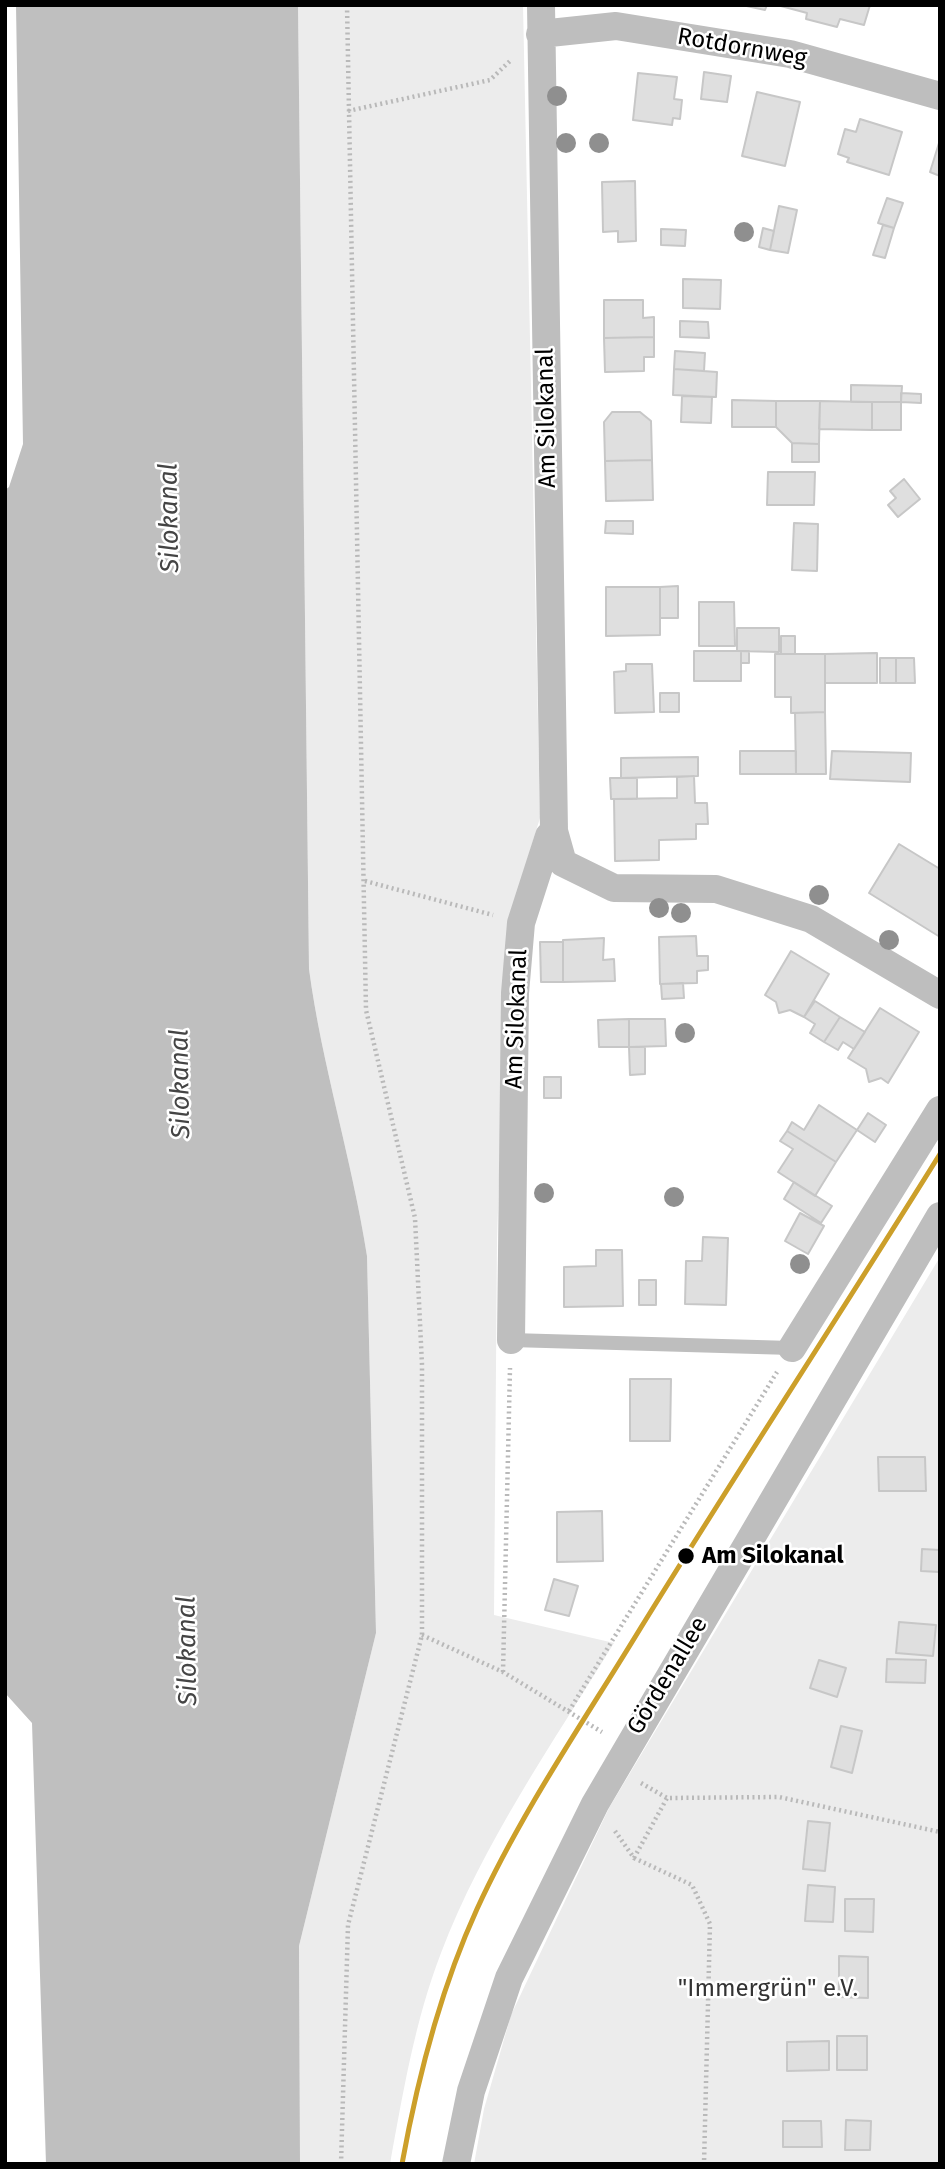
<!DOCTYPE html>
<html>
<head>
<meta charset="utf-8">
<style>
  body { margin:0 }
  #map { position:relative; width:945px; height:2169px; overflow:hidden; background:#fff; font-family:"Fira Sans",sans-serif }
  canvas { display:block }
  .frame { position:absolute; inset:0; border:7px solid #000; pointer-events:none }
</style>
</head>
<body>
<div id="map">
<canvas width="945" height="2169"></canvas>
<div class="frame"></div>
</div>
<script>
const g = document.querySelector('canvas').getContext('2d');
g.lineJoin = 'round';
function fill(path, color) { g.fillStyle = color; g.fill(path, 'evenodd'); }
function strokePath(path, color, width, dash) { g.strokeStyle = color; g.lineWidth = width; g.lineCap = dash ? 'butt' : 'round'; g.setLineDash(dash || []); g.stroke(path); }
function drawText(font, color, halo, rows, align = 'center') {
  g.font = font + ' "Fira Sans",sans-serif'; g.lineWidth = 5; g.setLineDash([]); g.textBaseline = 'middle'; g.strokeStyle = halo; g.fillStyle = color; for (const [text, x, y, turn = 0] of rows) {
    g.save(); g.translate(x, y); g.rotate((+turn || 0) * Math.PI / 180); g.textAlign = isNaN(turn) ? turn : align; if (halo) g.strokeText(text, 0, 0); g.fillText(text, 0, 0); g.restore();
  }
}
fill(new Path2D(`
  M298 5H523L540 818 507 925 497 1241 494 1615 614 1643C553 1743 483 1843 441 1953 415 2020 403 2093 390 2164H300L299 1946 376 1633 367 1256C352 1159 322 1066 309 969Z
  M940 1257V2164H474L484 2109 511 2015 609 1808Z`), '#ececec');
fill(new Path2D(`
  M16 5H298L309 969C322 1066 352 1159 367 1256L376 1633 299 1946 300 2164H46L32 1723 5 1693V490L9 487 23 444Z`), '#bfbfbf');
const building = new Path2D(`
  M742 5H767L765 10Z
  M777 5H870L864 25 840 19 837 27 806 19 807 13Z
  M704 72 731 76 727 102 701 99Z
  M638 73 677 77 674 99 682 100 680 119 673 118 672 125 633 120Z
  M757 92 800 102 785 166 742 156Z
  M860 119 902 132 889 175 847 162 849 158 838 154 845 129 856 132Z
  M939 143H940V176L930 172Z
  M635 181 636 241 618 242V231L603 232 602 182Z
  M887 198 903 203 894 228 878 223Z
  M779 206 797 210 788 253 770 250Z
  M883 225 894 228 885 258 873 255Z
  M763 228 774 231 770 250 759 247Z
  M661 229 686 230 685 246 661 245Z
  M683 279 721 280 720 309 683 308Z
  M604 300H643V318L654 317V337L604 338Z
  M680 321 708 322 709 338 680 337Z
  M654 337V357H644V371L605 372 604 338Z
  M675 351 705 353 704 371 674 369Z
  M674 369 717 372 716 397 673 395Z
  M851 385 902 386 901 402H851Z
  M901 393 921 394V403L901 402Z
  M682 396 712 397 711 423 681 422Z
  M732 400 776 401V427H732Z
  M776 401H820L819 444 792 443 776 427Z
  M820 401 872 402V430L819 429Z
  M872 402H901V430H872Z
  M612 412H640L651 421 652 460 605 461 604 422Z
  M792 443 819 444V462H792Z
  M652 460 653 500 606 501 605 461Z
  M768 472H815L814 505H767Z
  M904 479 920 499 898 517 888 505 896 498 890 491Z
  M606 521H633V534L605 533Z
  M794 523 818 524 817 571 792 570Z
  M678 586V618H660V587Z
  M606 587H660V635L606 636Z
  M699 602H734L735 646H699Z
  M737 628H779V652L737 651Z
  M781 636H795V654H781Z
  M694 651H741V681H694Z
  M741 651H749V663H741Z
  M877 653V683H825V654Z
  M775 654H825V712L791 713V697H775Z
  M880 658H896V683H880Z
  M896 658H914L915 683H896Z
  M626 664H652L654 712 615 713 614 672 626 671Z
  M660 693H679V712H660Z
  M825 712 826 774H796L795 713Z
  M740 751H796V774H740Z
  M832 751 911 753 910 782 830 779Z
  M698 757V776L621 778V758Z
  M694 776 695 803H707L708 824H696V839L659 840V860L615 861 614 799 677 798V777Z
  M610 778H637V799H611Z
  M899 844 940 869V937L869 893Z
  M696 936 697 956H708V970L697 971V983L660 984 659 937Z
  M604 938 603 960 614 959 615 981 563 982V940Z
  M540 942H563V982H541Z
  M791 951 829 974 804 1017 790 1010 779 1013 776 1002 765 995Z
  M683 983 684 998 662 999 661 984Z
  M815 1001 840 1017 824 1042 810 1033 815 1024 804 1017Z
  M880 1008 919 1032 888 1083 881 1078 869 1082 866 1069 848 1058Z
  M840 1017 865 1032 854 1049 843 1042 838 1050 824 1042Z
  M629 1019V1047H599L598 1020Z
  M629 1019H665L666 1046 629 1047Z
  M629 1047H645V1074L630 1075Z
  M544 1077H561V1098H544Z
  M819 1105 857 1130 836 1162 787 1131 792 1122 804 1130Z
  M868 1113 886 1125 875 1142 857 1130Z
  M787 1131 836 1162 815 1196 778 1172 793 1149 780 1141Z
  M794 1182 832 1206 821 1223 784 1199Z
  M800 1213 824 1226 808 1254 785 1241Z
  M703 1237 728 1238 726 1305 685 1304 686 1261H702Z
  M596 1250H622L623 1306 564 1307V1267L596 1266Z
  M639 1280H656V1305H639Z
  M630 1379H671L670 1441H630Z
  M878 1457H925L926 1491H879Z
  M602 1511 603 1561 557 1562V1512Z
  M922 1549 940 1550 939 1572 921 1571Z
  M554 1579 578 1586 569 1616 545 1610Z
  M899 1622 936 1625 933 1656 896 1653Z
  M887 1659 926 1660 925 1683 886 1682Z
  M819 1660 846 1668 837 1697 810 1688Z
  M841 1726 862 1731 852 1773 831 1767Z
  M808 1821 830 1823 825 1871 803 1869Z
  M808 1885 835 1887 833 1922 805 1921Z
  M845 1899H874L873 1932 845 1931Z
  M839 1956 868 1957V1998L839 1997Z
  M837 2036H867V2070H837Z
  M829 2041V2070L787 2071V2042Z
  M846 2120 871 2121 870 2150H845Z
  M783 2121H821L822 2147H783Z`);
fill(building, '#dfdfdf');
strokePath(building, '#c7c7c7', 2);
strokePath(new Path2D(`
  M348 111 490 80 511 60
  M365 881 493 915
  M422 1635 503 1672 602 1732
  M503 1672 510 1368
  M569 1711 777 1372
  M641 1783 667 1798 779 1797 940 1832
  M615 1831 634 1858 692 1885 710 1924 704 2164
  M634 1858 667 1798
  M341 2164 348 1925 422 1635V1365L415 1218 366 1010 347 5`), '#b9b9b9', 4.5, [2, 3.5]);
strokePath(new Path2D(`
  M511 1340 792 1348`), '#bebebe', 14);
strokePath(new Path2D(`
  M541 5 554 831 563 863 614 888 716 889 811 919 940 995
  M540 34 616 26 790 54 940 96
  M511 1340 515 993 521 923 549 836 554 831
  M792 1348 940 1110
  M456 2164 471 2091 509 1978 595 1804 940 1216`), '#bebebe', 28);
strokePath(new Path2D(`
  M402 2164C418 2076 440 1990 477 1909 522 1811 584 1721 640 1629 738 1470 841 1313 940 1154`), '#cc9f2a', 5);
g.fillStyle = '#8f8f8f';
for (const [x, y] of [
  [557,96],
  [566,143],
  [599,143],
  [744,232],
  [819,895],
  [659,908],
  [681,913],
  [889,940],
  [685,1033],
  [544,1193],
  [674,1197],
  [800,1264]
]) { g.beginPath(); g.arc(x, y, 10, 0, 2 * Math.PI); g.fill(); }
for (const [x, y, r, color] of [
  [686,1556,9,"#000"]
]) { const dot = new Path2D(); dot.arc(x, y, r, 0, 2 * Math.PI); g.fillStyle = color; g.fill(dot); strokePath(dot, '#fff', 2.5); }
drawText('24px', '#000', '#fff', [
  ["Rotdornweg",742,48,10],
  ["Am Silokanal",547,418,-91],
  ["Am Silokanal",517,1019,-88],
  ["Gördenallee",668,1676,-59]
]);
drawText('bold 24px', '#000', '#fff', [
  ["Am Silokanal",702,1556]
], 'left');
drawText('24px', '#333', '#fff', [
  ["\"Immergrün\" e.V.",768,1989]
]);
drawText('italic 26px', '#444', '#fff', [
  ["Silokanal",170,518,-91],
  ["Silokanal",181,1084,-91],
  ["Silokanal",188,1651,-91]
]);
</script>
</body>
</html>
